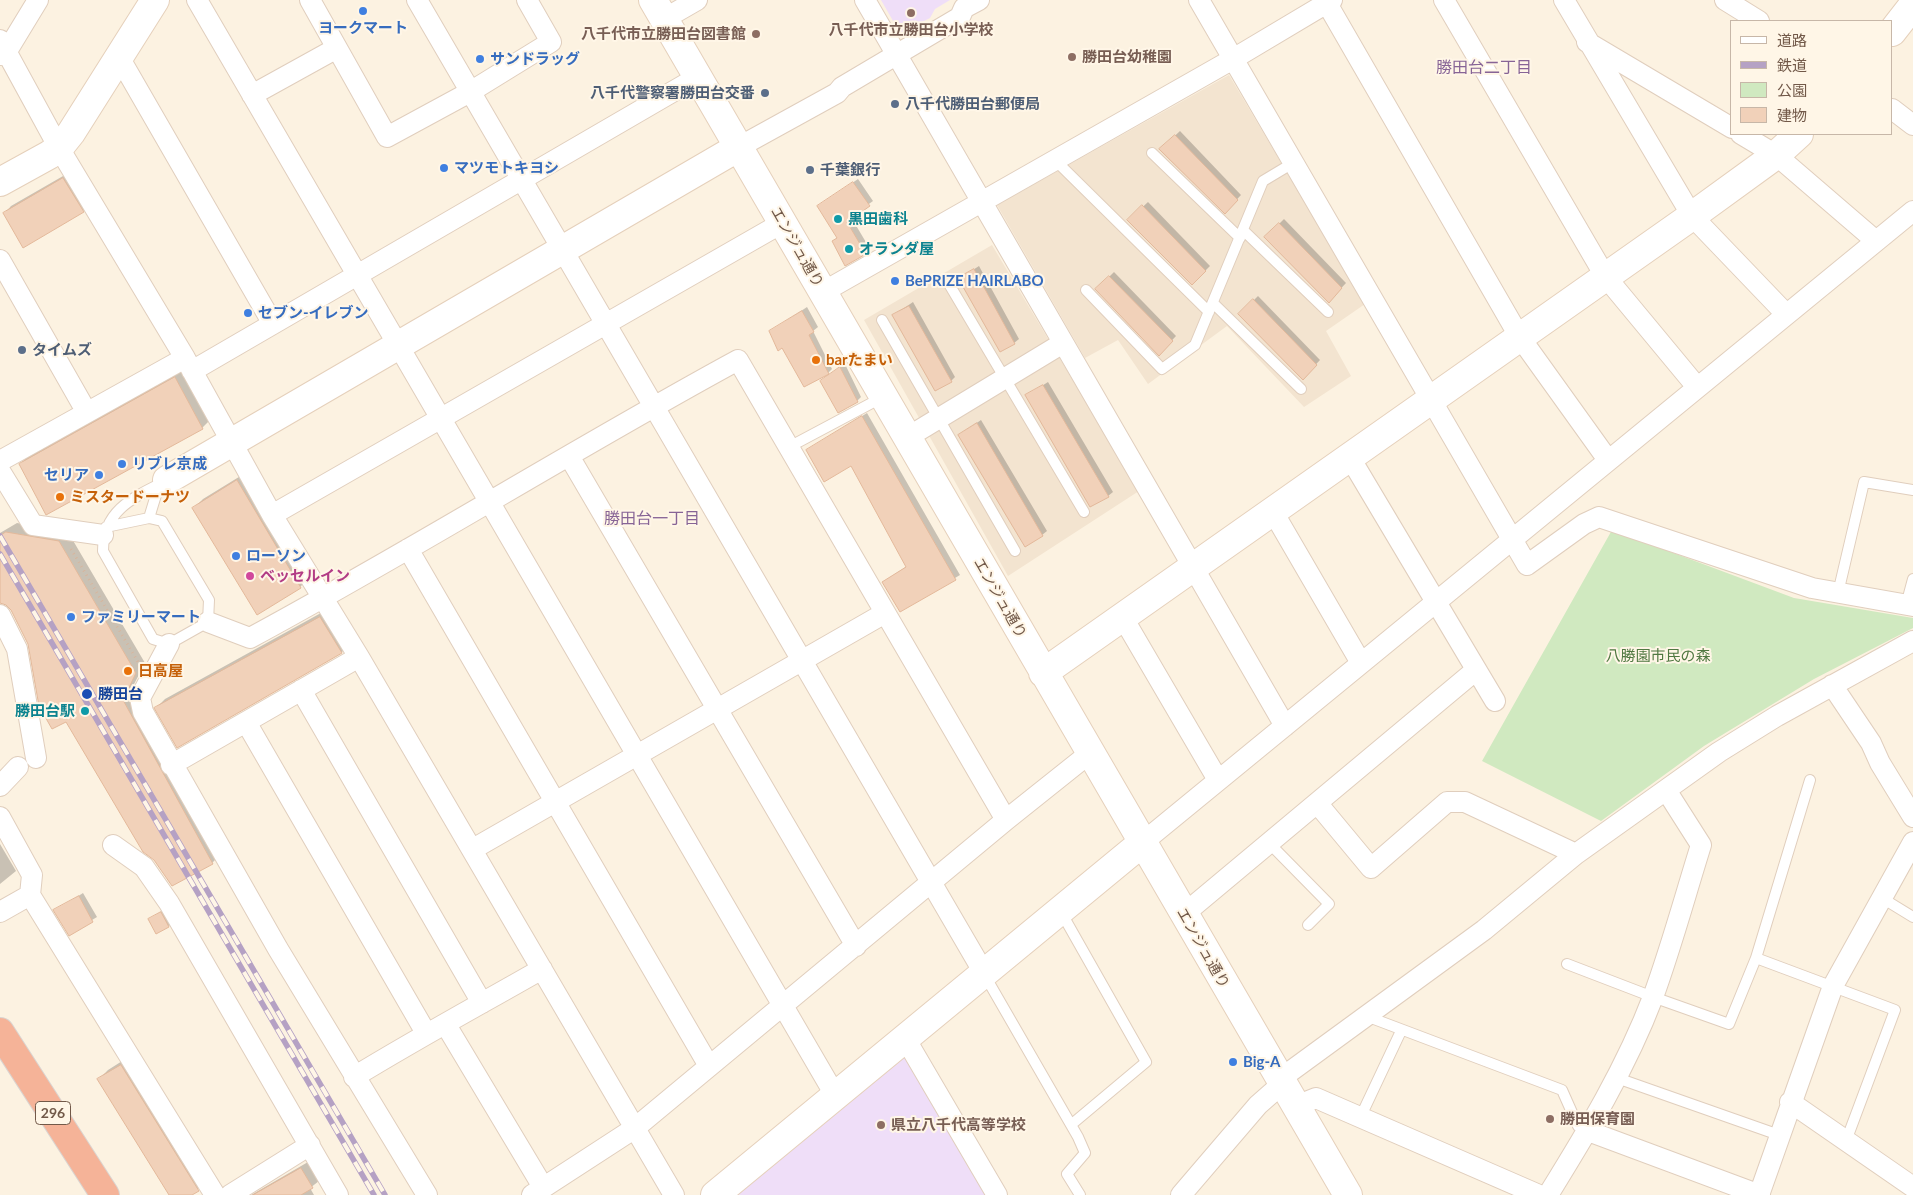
<!DOCTYPE html>
<html>
<head>
<meta charset="utf-8">
<style>
  body { margin:0 }
  #map { position:relative; width:1913px; height:1195px; overflow:hidden; background:#fcf2e1; font-family:Lato,"Noto Sans JP",sans-serif }
  canvas { display:block }
  .legend { position:absolute; left:1730px; top:20px; width:162px; height:115px; box-sizing:border-box; background:#fff6e7; border:1px solid #c7b7a8; margin:0; padding:6px 9px; list-style:none; font-size:15px; color:#725949 }
  .legend li { display:flex; align-items:center; gap:10px; height:25px }
  .legend b { width:25px; border:1px solid #c7b7a8 }
</style>
</head>
<body>
<div id="map">
<canvas width="1913" height="1195"></canvas>
<ul class="legend">
<li><b style="height:6px;background:#fff"></b>道路</li>
<li><b style="height:6px;background:#b5a1c4"></b>鉄道</li>
<li><b style="height:14px;background:#d0e9c0"></b>公園</li>
<li><b style="height:14px;background:#f1d1b9"></b>建物</li>
</ul>
</div>
<script>
const g = document.querySelector('canvas').getContext('2d');
g.lineJoin = 'round';
function fill(path, color) { g.fillStyle = color; g.fill(path, 'evenodd'); }
function strokePath(path, color, width, dash) { g.strokeStyle = color; g.lineWidth = width; g.lineCap = dash ? 'butt' : 'round'; g.setLineDash(dash || []); g.stroke(path); }
function drawText(font, color, halo, rows, align = 'center') {
  g.font = font + ' Lato,"Noto Sans JP",sans-serif'; g.lineWidth = 4; g.setLineDash([]); g.textBaseline = 'middle'; g.strokeStyle = halo; g.fillStyle = color; for (const [text, x, y, turn = 0] of rows) {
    g.save(); g.translate(x, y); g.rotate((+turn || 0) * Math.PI / 180); g.textAlign = isNaN(turn) ? turn : align; if (halo) g.strokeText(text, 0, 0); g.fillText(text, 0, 0); g.restore();
  }
}
fill(new Path2D(`
  M1229 75 1365 304 1326 331 1351 376 1304 407 1227 326 1148 384 1118 340 1085 358 997 205Z
  M992 245 1139 491 1008 576 864 320Z`), '#f3e4d0');
fill(new Path2D(`
  M881 0H950L935 9 930 18 900 33Z
  M902 1052 990 1195H728Z`), '#efdef8');
fill(new Path2D(`
  M1612 530 1794 598 1913 618V628L1814 679 1704 746 1601 821 1482 761Z`), '#d0e9c0');
fill(new Path2D(`
  M1180 131 1241 195 1225 212 1161 149Z
  M70 172 90 205 83 211 5 213 11 206Z
  M858 179 873 201 851 217 870 249 865 253 833 241 838 237 819 206Z
  M1148 202 1210 266 1192 284 1129 220Z
  M1284 219 1346 283 1329 301 1266 237Z
  M979 266 1019 339 1014 343 959 279Z
  M1114 272 1176 336 1159 354 1097 289Z
  M1258 296 1320 360 1303 378 1240 314Z
  M913 302 955 377 951 381 894 315Z
  M807 307 818 327 813 331 832 369 828 373 783 347 771 331Z
  M845 364 861 397 857 401 826 377Z
  M184 369 211 419 202 428 20 464 29 455Z
  M1048 382 1113 492 1108 496 1026 396Z
  M867 413 960 575 900 611 883 582 907 566 852 464 807 450Z
  M981 420 1047 531 1042 535 959 435Z
  M247 472 309 578 300 587 194 508 203 499Z
  M17 523 68 532 145 663 131 690 221 854 212 863 29 643 12 609 7 604 0 603V533Z
  M330 608 351 643 342 652 178 746 156 708 165 699Z
  M0 844 16 871 0 884Z
  M83 893 97 917 69 934 55 911Z
  M165 909 173 922 169 926 150 919Z
  M130 1056 207 1181 190 1195H170L98 1080 108 1070Z
  M308 1162 319 1181 310 1188 314 1195H251Z`), '#0003');
const building = new Path2D(`
  M1175 135 1238 200 1225 214 1159 149Z
  M63 178 84 212 23 248 3 213Z
  M853 182 870 206 847 222 866 254 845 266 832 241 837 238 817 206Z
  M1142 205 1206 271 1192 285 1127 220Z
  M1279 223 1342 288 1329 303 1264 237Z
  M974 269 1015 344 1000 352 958 278Z
  M1109 276 1173 341 1159 356 1095 289Z
  M1253 299 1317 365 1303 380 1238 314Z
  M909 306 952 382 935 391 892 315Z
  M802 311 814 332 809 335 829 374 804 387 782 348 778 351 769 331Z
  M840 367 858 402 838 413 820 381Z
  M175 377 203 429 46 515 19 464Z
  M1043 385 1109 497 1090 507 1025 395Z
  M862 416 956 580 900 612 882 582 906 567 851 466 824 482 806 450Z
  M977 423 1043 536 1025 547 958 435Z
  M237 480 301 588 257 615 192 508Z
  M6 532 59 541 136 673 123 700 213 864 172 886 154 860 143 852 66 722 52 729 39 706 28 644 11 610 6 605 0 603V536Z
  M320 617 342 653 177 748 154 708Z
  M79 896 93 922 69 936 53 910Z
  M161 912 169 927 156 934 148 919Z
  M121 1065 199 1191 192 1195H169L97 1079Z
  M301 1168 313 1188 301 1195H253Z`);
fill(building, '#f1d1b9');
strokePath(building, '#e3b89a', 1);
const lane = new Path2D(`
  M1152 153 1240 238
  M1056 161 1209 312
  M1243 230 1328 312
  M949 284 1084 512
  M1086 290 1162 369 1195 345 1263 181 1293 163
  M1213 303 1301 389
  M882 320 1015 551
  M789 447 883 397
  M149 518 156 495 165 483
  M106 527 149 518 162 521 209 600 208 622 169 644 153 639 103 551C103 510 134 497 166 481
  M1838 593 1864 482 1913 490
  M1906 605 1913 579
  M1269 843 1329 904 1308 925
  M1882 898 1913 917
  M1061 912 1146 1062 1072 1124
  M1756 958 1895 1010 1846 1141
  M1567 964 1653 997 1729 1024 1756 958 1810 780
  M984 974 1078 1137 1085 1153 1067 1174 1080 1195
  M1366 1016 1562 1090 1578 1126 1588 1131
  M1617 1078 1779 1135
  M1360 1118 1401 1031`);
const street = new Path2D(`
  M197 0 835 1095
  M310 0 387 137 470 92 551 42 527 0
  M417 0 984 973
  M865 0 1285 726
  M1199 0 1527 565 1584 524 1599 517 1812 588 1913 606
  M1325 0 1519 336 1608 460
  M1444 0 1605 276 1697 387
  M1564 0 1692 216 1786 314
  M1725 0 1759 21
  M664 19 697 0
  M0 40 59 148 185 358 272 515 359 657 674 1195
  M1587 42 1732 128
  M0 55 7 51 38 0
  M119 57 273 324
  M252 95 337 48
  M1892 109 1913 125
  M1741 134 1776 155 1876 241
  M739 147 837 93 842 87 960 17 964 8 979 0
  M0 260 86 411
  M823 292 1233 59 1332 0
  M192 371 698 77
  M908 437 1063 343
  M569 456 856 946
  M1349 456 1495 701
  M0 461 185 358
  M0 471 33 525 103 535
  M1272 510 1361 663
  M272 515 782 223
  M408 549 709 1066
  M0 615 17 649 36 758
  M1122 616 1218 780
  M208 622 250 638C415 549 574 449 738 360L1006 820
  M169 644 140 698 143 712 278 949 427 1195
  M1832 685 1871 743 1880 763 1913 817
  M301 690 482 1003
  M246 722 426 1033
  M171 765 359 657
  M0 786 18 767
  M1317 803 1371 868 1447 802H1465L1576 854
  M0 817 32 875 30 895 215 1195
  M1142 843 1913 211
  M113 845 144 867 169 903 338 1195
  M473 849 885 613
  M0 912 30 895
  M1184 914 1476 670
  M446 1025 543 1187
  M905 1038 997 1195
  M354 1077C416 1039 479 1005 542 969
  M1280 1079 1484 930 1576 854 1719 752 1777 716 1913 641
  M1790 1102 1913 1187
  M1296 1106 1316 1098 1539 1195
  M1588 1131 1760 1195
  M230 1195 310 1145
  M532 1195 635 1128 1006 820 1090 753
  M1181 1195 1258 1105 1283 1083
  M1548 1195C1587 1132 1626 1068 1653 997 1671 948 1685 896 1701 845L1666 790
  M1759 1195 1833 986 1913 842`);
const secondary = new Path2D(`
  M653 0 1348 1195
  M1892 32 1913 5
  M0 182 49 155 59 148 71 133 155 0
  M167 480 739 147
  M1043 673 1692 216 1776 155 1799 134
  M715 1195 1142 843`);
const highway = new Path2D(`
  M0 1032 105 1195`);
strokePath(lane, '#e0cebd', 12);
strokePath(street, '#e0cebd', 22);
strokePath(secondary, '#e5d0bb', 30);
strokePath(highway, '#dad4d0', 30);
strokePath(new Path2D(`
  M71 549 138 662
  M102 615 109 612`), '#d5b49d', 3, [1, 4]);
strokePath(lane, '#fff', 10);
strokePath(street, '#fff', 20);
strokePath(secondary, '#fff', 28);
strokePath(highway, '#f5b398', 28);
const rail = new Path2D(`
  M0 536 385 1195
  M0 554 374 1195`);
strokePath(rail, '#b5a1c4', 5.5);
strokePath(rail, '#fff6e7', 4, [11]);
for (const [x, y, r, color] of [
  [363,11,5,"#3f7fe0"],
  [911,13,5,"#8d6e63"],
  [756,34,5,"#8d6e63"],
  [1072,57,5,"#8d6e63"],
  [480,59,5,"#3f7fe0"],
  [765,93,5,"#5c6f8a"],
  [895,104,5,"#5c6f8a"],
  [444,168,5,"#3f7fe0"],
  [810,170,5,"#5c6f8a"],
  [838,219,5,"#0f9aa8"],
  [849,249,5,"#0f9aa8"],
  [895,281,5,"#3f7fe0"],
  [248,313,5,"#3f7fe0"],
  [22,350,5,"#5c6f8a"],
  [816,360,5,"#e8710a"],
  [122,464,5,"#3f7fe0"],
  [99,475,5,"#3f7fe0"],
  [60,497,5,"#e8710a"],
  [236,556,5,"#3f7fe0"],
  [250,576,5,"#d1479c"],
  [71,617,5,"#3f7fe0"],
  [128,671,5,"#e8710a"],
  [87,694,6,"#1a4fb4"],
  [85,711,5,"#0f9aa8"],
  [1233,1062,5,"#3f7fe0"],
  [1550,1119,5,"#8d6e63"],
  [881,1125,5,"#8d6e63"]
]) { const dot = new Path2D(); dot.arc(x, y, r, 0, 2 * Math.PI); g.fillStyle = color; g.fill(dot); strokePath(dot, '#fff6e7', 2); }
for (const [x, y, w] of [
  [53,1113,35]
]) { const box = new Path2D(); box.roundRect(x - w / 2, y - 11.5, w, 23, 4); g.fillStyle = '#fff6e7'; g.fill(box); strokePath(box, '#725949', 1); }
drawText('bold 14px', '#725949', null, [
  ["296",53,1113]
]);
drawText('bold 15px', '#366cbe', '#fff6e7', [
  ["ヨークマート",363,28,"center"],
  ["サンドラッグ",490,59],
  ["マツモトキヨシ",454,168],
  ["BePRIZE HAIRLABO",905,281],
  ["セブン-イレブン",258,313],
  ["リブレ京成",132,464],
  ["セリア",89,475,"right"],
  ["ローソン",246,556],
  ["ファミリーマート",81,617],
  ["Big-A",1243,1062]
], 'left');
drawText('bold 15px', '#785e54', '#fff6e7', [
  ["八千代市立勝田台小学校",911,30,"center"],
  ["八千代市立勝田台図書館",746,34,"right"],
  ["勝田台幼稚園",1082,57],
  ["勝田保育園",1560,1119],
  ["県立八千代高等学校",891,1125]
], 'left');
drawText('bold 15px', '#4e5e75', '#fff6e7', [
  ["八千代警察署勝田台交番",755,93,"right"],
  ["八千代勝田台郵便局",905,104],
  ["千葉銀行",820,170],
  ["タイムズ",32,350]
], 'left');
drawText('bold 15px', '#0d838f', '#fff6e7', [
  ["黒田歯科",848,219],
  ["オランダ屋",859,249],
  ["勝田台駅",75,711,"right"]
], 'left');
drawText('15px', '#725949', '#fff6e7', [
  ["エンジュ通り",797,247,60],
  ["エンジュ通り",1000,598,60],
  ["エンジュ通り",1203,948,60]
]);
drawText('bold 15px', '#c56008', '#fff6e7', [
  ["barたまい",826,360],
  ["ミスタードーナツ",70,497],
  ["日高屋",138,671]
], 'left');
drawText('bold 15px', '#b23c85', '#fff6e7', [
  ["ベッセルイン",260,576]
], 'left');
drawText('15px', '#507841', '#fff6e7', [
  ["八勝園市民の森",1658,656]
]);
drawText('bold 15px', '#164399', '#fff6e7', [
  ["勝田台",98,694]
], 'left');
drawText('16px', '#876496', '#fff6e7', [
  ["勝田台二丁目",1484,68],
  ["勝田台一丁目",652,519]
]);
</script>
</body>
</html>
